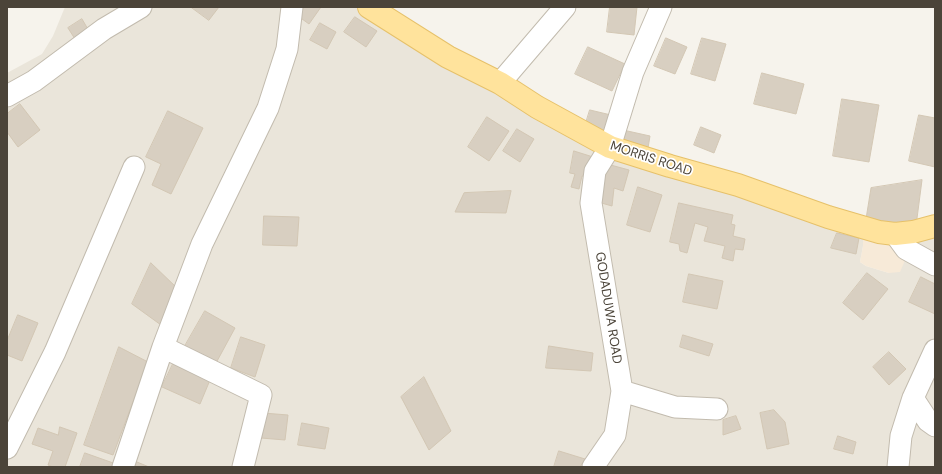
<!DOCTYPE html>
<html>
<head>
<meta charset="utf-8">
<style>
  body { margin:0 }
  #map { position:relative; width:942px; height:474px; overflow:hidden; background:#f6f3ec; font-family:"DM Sans",sans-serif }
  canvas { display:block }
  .frame { position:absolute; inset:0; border:8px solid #4b4439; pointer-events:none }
</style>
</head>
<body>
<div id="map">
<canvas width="942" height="474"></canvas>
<div class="frame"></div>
</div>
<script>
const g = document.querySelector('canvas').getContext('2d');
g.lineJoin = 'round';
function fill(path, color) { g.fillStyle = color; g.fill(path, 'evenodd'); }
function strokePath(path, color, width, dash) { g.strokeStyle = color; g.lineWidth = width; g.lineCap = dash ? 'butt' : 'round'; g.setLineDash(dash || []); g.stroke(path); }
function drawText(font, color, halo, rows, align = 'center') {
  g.font = font + ' "DM Sans",sans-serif'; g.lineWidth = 3.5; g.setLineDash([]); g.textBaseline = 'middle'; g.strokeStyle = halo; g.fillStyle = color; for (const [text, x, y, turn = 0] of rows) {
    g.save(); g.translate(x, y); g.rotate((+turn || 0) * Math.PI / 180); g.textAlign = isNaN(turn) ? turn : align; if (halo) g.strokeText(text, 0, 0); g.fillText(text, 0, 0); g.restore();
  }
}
fill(new Path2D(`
  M65 7H369L537 107 863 227V246L860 262 866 266 889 273 906 249 935 226V467H7V73L42 54 53 36Z`), '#eae5da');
fill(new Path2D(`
  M863 227 909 251 900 272 889 273 866 266 860 262 863 246Z`), '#f7ead8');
const building = new Path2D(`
  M191 7H219L209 20Z
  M304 7H321L309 24 298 16Z
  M610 7H637L634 35 607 32Z
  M355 17 377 31 366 47 344 32Z
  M82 19 89 31 75 39 68 28Z
  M320 23 336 32 327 49 310 40Z
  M666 38 687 47 675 74 654 66Z
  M702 38 726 44 715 81 691 74Z
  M588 47 625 64 612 91 575 74Z
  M762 73 804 84 796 114 754 104Z
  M842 99 879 105 869 162 833 156Z
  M20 104 40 130 18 147 7 132V114Z
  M590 110 611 115 607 138 585 126Z
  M168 111 203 128 171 194 152 185 161 164 146 157Z
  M919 115 935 118V167L909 161Z
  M487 117 509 131 489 161 468 147Z
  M701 127 721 135 714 153 694 145Z
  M517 129 534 139 520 162 503 151Z
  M623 130 650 136 647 154 619 144Z
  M574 151 593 157 587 176H582L579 189 571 187 575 174 570 173Z
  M607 164 629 170 623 191 614 188 612 206 598 202Z
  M922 180 916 226 866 219 871 188Z
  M638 187 662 195 650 232 627 225Z
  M511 191 506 213 455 212 464 193Z
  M679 203 733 215 731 224 735 225 733 236 745 239 743 250 735 249 733 261 722 258 725 246 704 241 708 227 695 223 687 253 680 251 679 244 670 242Z
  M264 216 299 217 297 246 263 245Z
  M837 233 859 238 856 254 831 248Z
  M151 263 176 287 161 325 132 304Z
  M867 273 888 289 863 320 843 303Z
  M689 274 723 281 717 309 683 302Z
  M921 277 935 284V314L909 302Z
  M205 311 235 328 216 363 185 346Z
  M18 315 38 323 22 361 7 355V341Z
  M683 335 713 344 709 356 680 347Z
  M241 337 265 345 255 377 231 368Z
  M549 346 593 353 591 371 546 368Z
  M119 347 148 362 113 455 84 445Z
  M889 352 906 369 889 385 873 367Z
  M173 364 210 380 200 404 162 387Z
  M424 377 451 431 429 450 401 397Z
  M774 410 785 422 789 444 767 449 760 413Z
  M263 413 288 415 285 440 261 438Z
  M736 416 741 429 723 435V420Z
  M302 423 329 428 325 449 298 445Z
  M60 427 77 433 65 467H53L48 465 53 451 32 444 38 428 58 435Z
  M838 436 856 442 853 454 834 449Z
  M559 451 585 459 580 467H554Z
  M85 453 116 464 115 467H80Z
  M137 462 149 467H135Z`);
fill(building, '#d8cfc1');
strokePath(building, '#d3c7b4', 1);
const minor = new Path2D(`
  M500 83 565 7
  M7 96 34 81 104 29 141 7
  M895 234 906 249 935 265
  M163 347 261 395 243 467
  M622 391 675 407 717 409
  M913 398 928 421 935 426
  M7 448 55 352 134 167
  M123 467 163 347 202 244 268 108 287 49 292 7
  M593 467 615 435 622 391 591 203 595 171 610 147 633 72 661 7
  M898 467 901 436 913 398 935 350`);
const major = new Path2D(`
  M369 7 448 57 500 83 537 107 610 147 670 166 738 185 828 217 879 232 895 234 913 232 935 226`);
strokePath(minor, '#c2bbae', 23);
strokePath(major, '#e6c16a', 24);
strokePath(minor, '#fff', 21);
strokePath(major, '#ffe39c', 22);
drawText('13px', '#4b4439', '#fff', [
  ["MORRIS ROAD",651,159,18],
  ["GODADUWA ROAD",608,308,81]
]);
</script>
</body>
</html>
